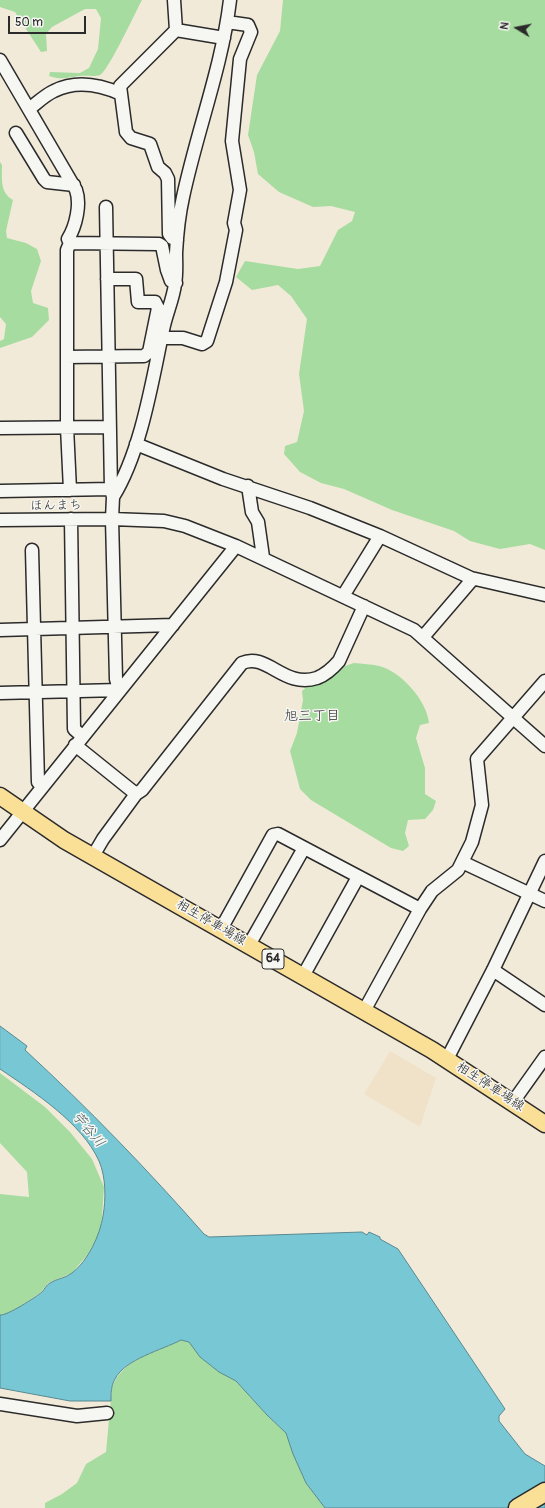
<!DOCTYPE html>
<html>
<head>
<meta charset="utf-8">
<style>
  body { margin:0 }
  #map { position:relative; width:545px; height:1508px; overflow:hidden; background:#f2ead9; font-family:Pangolin,sans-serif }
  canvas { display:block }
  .north { position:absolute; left:497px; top:8px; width:40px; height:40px; -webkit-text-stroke:3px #f6f6f2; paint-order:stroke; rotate:280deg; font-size:11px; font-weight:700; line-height:16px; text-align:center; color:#2b2b2b }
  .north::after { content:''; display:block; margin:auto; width:14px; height:18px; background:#2b2b2b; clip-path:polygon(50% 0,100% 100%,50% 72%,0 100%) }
  .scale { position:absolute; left:8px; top:16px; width:78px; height:18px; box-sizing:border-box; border:2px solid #2b2b2b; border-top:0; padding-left:5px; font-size:12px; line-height:14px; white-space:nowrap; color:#2b2b2b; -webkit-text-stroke:3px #f6f6f2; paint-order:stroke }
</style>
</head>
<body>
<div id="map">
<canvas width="545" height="1508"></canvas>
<div class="north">N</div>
<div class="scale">50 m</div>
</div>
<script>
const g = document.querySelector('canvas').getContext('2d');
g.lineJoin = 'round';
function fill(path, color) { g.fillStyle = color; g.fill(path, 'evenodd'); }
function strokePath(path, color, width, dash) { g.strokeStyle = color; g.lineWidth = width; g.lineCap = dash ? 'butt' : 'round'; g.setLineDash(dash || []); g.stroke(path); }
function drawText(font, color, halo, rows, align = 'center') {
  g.font = font + ' Pangolin,"Klee One",sans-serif'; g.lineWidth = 3; g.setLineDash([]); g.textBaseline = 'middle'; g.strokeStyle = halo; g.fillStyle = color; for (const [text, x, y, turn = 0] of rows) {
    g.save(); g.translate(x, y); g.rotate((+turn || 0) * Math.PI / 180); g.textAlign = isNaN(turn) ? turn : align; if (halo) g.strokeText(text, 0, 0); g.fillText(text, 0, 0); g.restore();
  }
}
fill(new Path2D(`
  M390 1051 436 1078 420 1127 364 1094Z`), '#f0e2c8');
fill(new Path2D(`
  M0 0H142C136 11 108 72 100 75 94 77 86 75 79 76 67 78 60 80 49 76L50 72 80 73 89 68 98 49 101 18 96 9H85L52 27 46 34 47 51 41 52 15 12 0 7Z
  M283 0H545V550L530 544 500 549 470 541 454 531 392 510 344 489 321 483 300 472 284 454 285 446 297 442 304 411 299 374 307 319 291 296 278 285 252 290 236 277 245 261 298 269 320 266 338 230 352 221 355 212 331 206 313 207 279 192 258 174 254 152 248 135 257 75 280 31Z
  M0 162 2 165C2 179 0 193 13 200L6 231 7 238 26 243 37 249 41 261 31 291 33 303 48 308 49 320 32 337 0 348V341L4 339 6 324 0 317Z
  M354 663C362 664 371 664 379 666 401 671 427 701 429 723L420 725 416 738 425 768V794L436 801 433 810 425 819 408 820 405 833 409 846 403 851 391 848 311 800 300 789 290 751 297 733 303 700 302 691 309 685 328 680 342 667Z
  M0 1073 45 1107 70 1132 92 1159 104 1187 101 1231 88 1254 72 1273 48 1283 41 1292 17 1309 4 1315H0V1194L29 1197 27 1172 0 1143Z
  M181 1340 189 1342 200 1357 219 1372 236 1381 267 1415 286 1433 293 1454 306 1483 325 1508H45V1503L62 1494 77 1483 86 1464 106 1452 112 1388C122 1358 156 1353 181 1340Z`), '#a6dc9f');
const water = new Path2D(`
  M0 1026 27 1046 25 1050C88 1108 148 1170 204 1234L209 1237 362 1232 367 1235 369 1232 380 1237V1239L398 1249 505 1409 499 1416V1421L525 1454 545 1466V1508H325L306 1483 293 1454 286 1433 267 1415 236 1381 219 1372 200 1357 189 1342 181 1340C162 1350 125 1359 115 1379 111 1386 111 1393 111 1401H70L0 1388V1315C7 1316 36 1297 42 1292 45 1289 46 1285 50 1283 56 1279 66 1278 72 1273 88 1261 100 1235 103 1216 106 1199 106 1177 99 1161 82 1123 34 1092 0 1069Z`);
fill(water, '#78c7d4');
strokePath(water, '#598990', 1);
const minor = new Path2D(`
  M174 0 176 30 224 38
  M176 30 120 86 126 132 131 138 150 144 158 167 165 173 168 179 169 234 172 238 177 240
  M0 60 76 190C81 204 76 226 68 239L70 243
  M29 109C37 103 45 95 54 91 76 80 101 85 121 94
  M16 133 44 179 47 182 74 185
  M106 207 111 489 113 497 112 519 116 679 119 690
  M161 338H183L202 344 207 341 226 282 236 230 234 223 240 190 232 141 240 59 251 32 248 25 227 22
  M67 357 144 356 149 352 158 308 155 302H138L136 279H107
  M0 428 110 427
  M136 444 223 479 310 508 380 536 471 578 545 595
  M248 486 252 512 258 522 263 557
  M70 490 67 427V250L70 243 159 244 162 246 167 270 171 281 176 283
  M0 491 111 489
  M113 497C141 452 152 382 163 330 166 314 173 300 175 284 177 273 176 264 176 253 177 234 179 215 183 197 197 131 222 67 230 0
  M71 519 74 729 82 736
  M0 520 112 519 164 521 185 526 236 546 414 630 545 746
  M32 550 38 782 42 787
  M343 596 380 536
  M0 630 173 625
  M423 637 471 581V578
  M0 693 119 690
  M75 745 136 794
  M0 840 236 546
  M93 856 103 839 136 794 142 790 242 663C267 652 284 689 317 678 327 674 333 668 339 661L364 606
  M462 862 545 901
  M221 929 273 835 278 834 420 909
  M249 945 304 848
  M493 970 545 1005
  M303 976 358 877
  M364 1011 420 909 432 891 458 870 472 842 482 805 477 759 545 681
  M447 1059 493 970 545 861
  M513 1102 545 1057
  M0 1404 77 1416 107 1413`);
const major = new Path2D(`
  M0 796 64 840 432 1050 545 1124`);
const highway = new Path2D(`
  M518 1508 545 1492`);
strokePath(minor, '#2b2b2b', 15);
strokePath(major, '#2b2b2b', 19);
strokePath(highway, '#2b2b2b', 21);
strokePath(minor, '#f6f6f2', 12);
strokePath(major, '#fadf96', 16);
strokePath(highway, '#fadf96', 18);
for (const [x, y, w] of [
  [273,959,22]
]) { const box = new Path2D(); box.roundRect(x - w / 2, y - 10, w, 20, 3); g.fillStyle = '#f6f6f2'; g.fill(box); strokePath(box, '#2b2b2b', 1); }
drawText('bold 12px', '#2b2b2b', null, [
  ["64",273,959]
]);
drawText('13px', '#2b2b2b', '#f6f6f2', [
  ["ほんまち",56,506,-1],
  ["相生停車場線",211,923,30],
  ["相生停車場線",490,1087,33]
]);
drawText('14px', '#2b2b2b', '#f6f6f2', [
  ["旭三丁目",312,716]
]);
drawText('italic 14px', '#425a5e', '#f6f6f2', [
  ["苧谷川",88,1130,50]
]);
</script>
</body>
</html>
